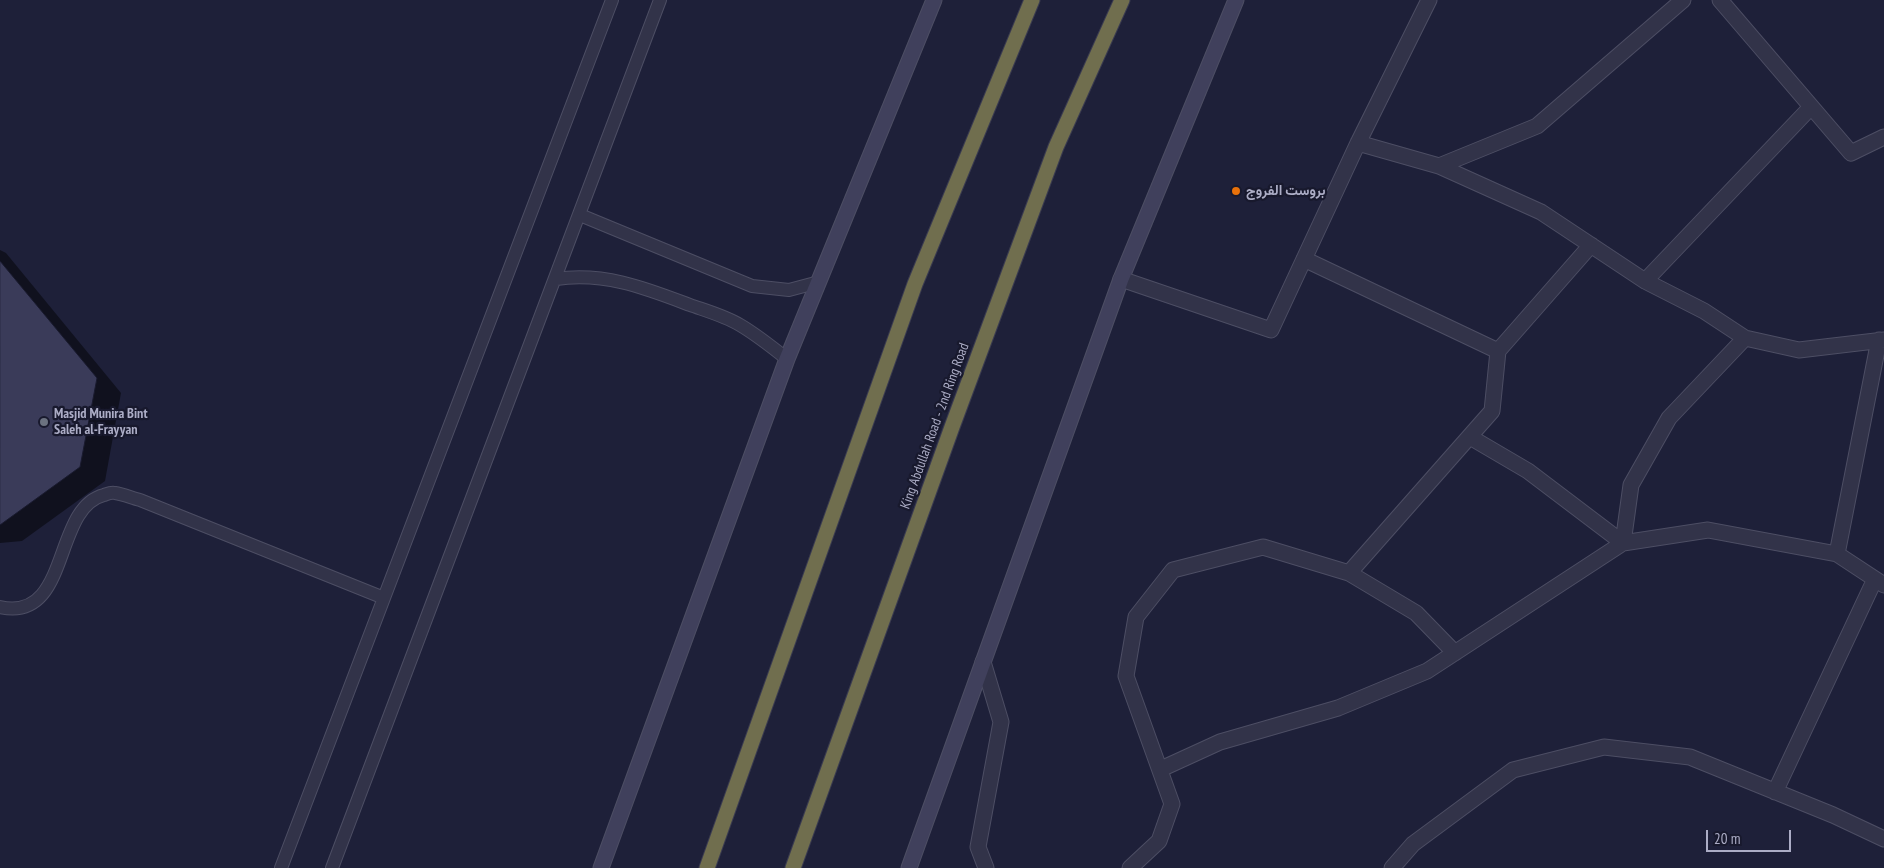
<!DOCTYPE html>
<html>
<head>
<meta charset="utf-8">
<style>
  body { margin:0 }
  #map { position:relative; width:1884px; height:868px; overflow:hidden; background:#1e2039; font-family:"PT Sans Narrow",sans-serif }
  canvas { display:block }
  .scale { position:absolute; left:1706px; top:830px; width:85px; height:22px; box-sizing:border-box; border:2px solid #acadc6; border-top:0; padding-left:6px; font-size:15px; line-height:18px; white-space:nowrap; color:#acadc6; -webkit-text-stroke:4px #18192d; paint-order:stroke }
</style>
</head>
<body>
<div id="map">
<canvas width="1884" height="868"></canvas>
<div class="scale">20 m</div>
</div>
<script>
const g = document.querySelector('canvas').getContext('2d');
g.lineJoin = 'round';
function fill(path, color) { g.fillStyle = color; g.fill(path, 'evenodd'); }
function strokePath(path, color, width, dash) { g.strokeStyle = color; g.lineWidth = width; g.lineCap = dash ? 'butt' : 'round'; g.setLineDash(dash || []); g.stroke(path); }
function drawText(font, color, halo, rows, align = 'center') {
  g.font = font + ' "PT Sans Narrow",Vazirmatn,sans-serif'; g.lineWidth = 4.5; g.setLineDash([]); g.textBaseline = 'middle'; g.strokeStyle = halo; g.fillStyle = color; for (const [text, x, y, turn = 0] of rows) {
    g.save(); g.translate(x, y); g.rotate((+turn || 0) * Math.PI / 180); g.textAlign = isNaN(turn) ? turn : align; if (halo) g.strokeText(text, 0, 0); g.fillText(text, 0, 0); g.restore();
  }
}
fill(new Path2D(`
  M0 250 6 253 121 393 105 481 22 541 0 543Z`), '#0007');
const building = new Path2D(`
  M0 261 97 378 80 467 0 525Z`);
fill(building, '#3a3b59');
strokePath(building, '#1a1b2f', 1);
const lane = new Path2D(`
  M580 215 752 286 789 290 819 282
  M556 279C605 272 645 288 690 305 707 311 725 316 740 325 757 335 772 347 787 359
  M0 607C71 623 52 508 104 495 107 494 111 492 115 493 123 494 132 498 140 500L384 598
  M281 868 612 0
  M332 868 660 0`);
const street = new Path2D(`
  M1720 0 1851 153 1884 137
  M1358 143 1439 166 1541 212 1645 281 1704 311 1745 338 1799 350 1884 340
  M1439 166 1537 126 1683 0
  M1304 259 1498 351
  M1121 279 1271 330 1358 143 1429 0
  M1645 281 1811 107
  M1470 437 1528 471 1623 543 1631 485 1669 418 1745 338
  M1837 554 1879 340
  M1349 573 1492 411 1498 351 1591 245
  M983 662 1001 722 978 847 986 868
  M1161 769 1220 742 1338 708 1427 671 1623 543 1708 530 1837 554 1884 585
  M1775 792 1875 579
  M1130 868 1159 841 1172 804 1126 676 1136 617 1173 570 1263 547 1349 573 1416 613 1455 653
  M1392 868 1413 844 1513 770 1604 747 1690 757 1833 815 1884 839`);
const secondary = new Path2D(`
  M601 868 787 359 934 0
  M909 868 1121 279 1236 0`);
const highway = new Path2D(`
  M707 868 915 284 1032 0
  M793 868 952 427 1056 147 1122 0`);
strokePath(lane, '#4d4e64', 14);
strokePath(street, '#4d4e64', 17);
strokePath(secondary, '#4d4e64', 17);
strokePath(highway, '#3a3b50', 17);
strokePath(lane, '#323349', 12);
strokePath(street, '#323349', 15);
strokePath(secondary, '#40405c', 15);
strokePath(highway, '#706e4e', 15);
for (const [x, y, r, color] of [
  [1236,191,5,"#e8710a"],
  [44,422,5,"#6b7280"]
]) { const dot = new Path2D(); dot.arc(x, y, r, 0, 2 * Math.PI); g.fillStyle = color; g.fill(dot); strokePath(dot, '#18192d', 2); }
drawText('bold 14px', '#acadc6', '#18192d', [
  ["بروست الفروج",1246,191],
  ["Masjid Munira Bint",54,414],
  ["Saleh al-Frayyan",54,430]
], 'left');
drawText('14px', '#acadc6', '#18192d', [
  ["King Abdullah Road - 2nd Ring Road",935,426,-70]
]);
</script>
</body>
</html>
